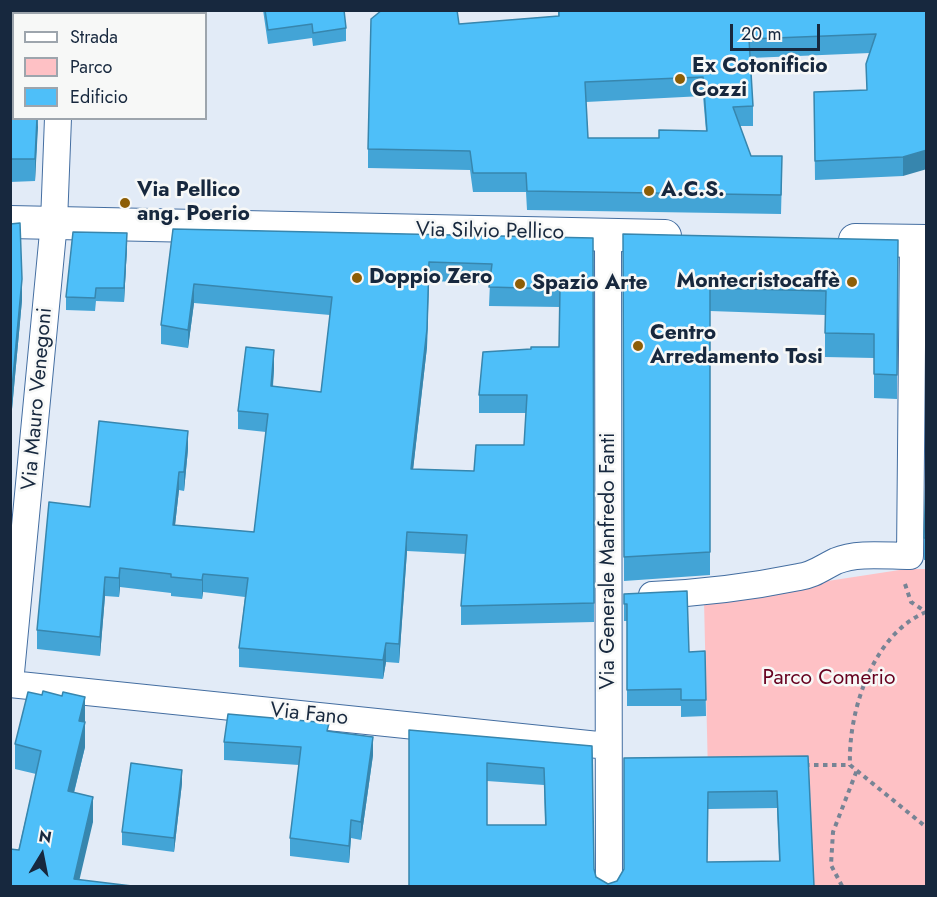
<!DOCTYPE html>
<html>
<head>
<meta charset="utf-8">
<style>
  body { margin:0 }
  #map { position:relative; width:937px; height:897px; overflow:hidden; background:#e2ebf7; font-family:Jost,sans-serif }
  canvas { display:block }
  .frame { position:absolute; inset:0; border:12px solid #17283e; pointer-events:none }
  .legend { position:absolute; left:12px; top:12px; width:195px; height:108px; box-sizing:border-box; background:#f7f8f7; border:2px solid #9da5ad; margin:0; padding:8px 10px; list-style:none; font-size:18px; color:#17283e }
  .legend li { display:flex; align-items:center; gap:12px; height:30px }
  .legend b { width:30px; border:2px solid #9da5ad }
  .north { position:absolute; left:12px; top:825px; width:60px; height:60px; -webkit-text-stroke:4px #f7f8f7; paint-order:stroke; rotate:10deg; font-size:16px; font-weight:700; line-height:24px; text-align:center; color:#17283e }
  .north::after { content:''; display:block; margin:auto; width:21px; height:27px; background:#17283e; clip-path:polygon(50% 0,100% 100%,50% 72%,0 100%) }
  .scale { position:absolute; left:730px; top:24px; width:90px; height:27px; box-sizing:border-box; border:3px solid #17283e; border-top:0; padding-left:8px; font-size:18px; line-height:21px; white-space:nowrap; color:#17283e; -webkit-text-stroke:4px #f7f8f7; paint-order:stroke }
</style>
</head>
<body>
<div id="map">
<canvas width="937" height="897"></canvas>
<div class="frame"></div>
<ul class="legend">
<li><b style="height:8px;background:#fff"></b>Strada</li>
<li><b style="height:16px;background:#fec1c5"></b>Parco</li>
<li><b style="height:16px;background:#4ebff9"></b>Edificio</li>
</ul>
<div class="north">N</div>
<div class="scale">20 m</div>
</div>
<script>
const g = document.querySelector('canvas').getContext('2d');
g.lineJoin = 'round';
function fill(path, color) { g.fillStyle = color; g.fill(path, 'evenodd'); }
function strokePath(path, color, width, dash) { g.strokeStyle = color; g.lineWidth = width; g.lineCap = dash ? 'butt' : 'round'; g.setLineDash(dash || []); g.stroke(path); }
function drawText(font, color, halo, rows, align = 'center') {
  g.font = font + ' Jost,sans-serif'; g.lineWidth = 5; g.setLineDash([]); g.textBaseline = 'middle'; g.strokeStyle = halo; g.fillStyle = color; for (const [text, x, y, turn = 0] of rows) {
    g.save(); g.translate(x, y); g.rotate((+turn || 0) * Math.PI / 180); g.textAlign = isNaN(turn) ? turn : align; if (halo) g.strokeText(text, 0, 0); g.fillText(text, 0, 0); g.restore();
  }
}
fill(new Path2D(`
  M906 569H926V886H813L809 823 708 775 704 600Z`), '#fec1c5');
const minor = new Path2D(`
  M63 14V10
  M608 235 609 886
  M652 595C701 593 750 587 799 577 814 575 823 567 836 561 857 552 887 556 910 556L913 241
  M10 683 54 222 58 118
  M10 684 608 746`);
const tertiary = new Path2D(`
  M10 222 665 236
  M855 240 926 241`);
strokePath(minor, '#446ea1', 28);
strokePath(tertiary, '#446ea1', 34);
strokePath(new Path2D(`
  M905 584 911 602 926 612
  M926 612C873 634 848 711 850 765L926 827
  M805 765H850
  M842 886 831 865 833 832 857 770`), '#778495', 4, [4.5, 4.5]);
strokePath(minor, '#fff', 26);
strokePath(tertiary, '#fff', 32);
fill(new Path2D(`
  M10 10H41V14H14V72L10 71Z
  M263 10H344L346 28V41L313 46 312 38 268 44Z
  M558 10H927L903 176 815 180 814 92 867 90 866 64 870 53 750 58 753 106V126H740L751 156 782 175 781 214 527 210 526 192H473L470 170 368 168V149L459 24 558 16ZM703 96 706 131 659 138H588L586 102Z
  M10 106 38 118 35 181 10 182Z
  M10 224 22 300 12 409H10Z
  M173 229 593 238 594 622 461 625V606L466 554 407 551 399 663 386 662 383 679 239 667V648L245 597 203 592 202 599 171 596V593L120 587 119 597 105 596 100 656 37 649V630L90 507 188 449 184 491 179 490 175 525 254 532 266 432 238 429V411L274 369 273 387 321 392 330 315 194 303 188 348 161 344V325ZM429 281 490 283 489 306 560 307 559 347 531 349 479 395V413H526L524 445 474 471 413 469 427 347Z
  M623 234 898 240 897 399 874 398V358L825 357V315L710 311V575L624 581Z
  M127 247 124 302 96 301 95 311 66 310V297Z
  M927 478V560H924V538Z
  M624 594 689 652 705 651 706 716 681 717V706H627V621H624Z
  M42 695 85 697V747L74 793 93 822 10 886 36 774 15 769V744Z
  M409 730 592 746 594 869 596 877 608 884 617 881 624 869V758L808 756 814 886H409ZM487 781 544 785 545 825H487ZM777 808 779 861 707 862 708 809Z
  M329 731 373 755 361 840 351 838 349 863 290 856V838L299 765 224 760V742Z
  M182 783 174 852 122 845V832Z`), '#43a4d6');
fill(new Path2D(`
  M37 118 38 127 35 181V159Z
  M927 150V169L903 176V157Z
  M127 233V247L124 302V288Z
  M429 262 427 347 411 488V469Z
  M22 279V300L12 409V388Z
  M194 284V303L188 348V330Z
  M274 350V369L271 405V386Z
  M188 431V449L184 491V472Z
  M179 472V490L173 543V525Z
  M407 532V551L399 663V644Z
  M120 568V587L119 597V578Z
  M203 574V592L202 599V580Z
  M105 577V596L100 656V637Z
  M386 643V662L383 679V660Z
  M85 697V722L79 721Z
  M85 722V747L68 816V791Z
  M373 737V755L361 840V822Z
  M182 770V783L174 852V838Z
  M93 797V822L78 886 74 879Z
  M351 820V838L349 863V846Z`), '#3786ae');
const building = new Path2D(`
  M10 10H40V14H14V50L10 49Z
  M132 10H182V14H133Z
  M265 10H344L346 28 313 33 312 24 268 30Z
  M382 10H457L459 24 559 16V10H927V150L903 157 815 161 814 92 867 90 866 64 876 34 749 39 753 106 733 107 751 156H782L781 195 527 191 526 173H473L470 151 368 149 371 19ZM703 77 707 131 659 130V138H588L585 82Z
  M10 106H14V118H37L35 159H10Z
  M20 223 22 279 12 388H10V224Z
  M173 229 593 238 594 603 461 606 467 535 407 532 399 644 386 643 383 660 239 648 248 578 203 574 202 580 171 577V574L120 568 119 578 105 577 100 637 37 630 49 502 90 507 99 421 188 431 184 472H179L173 525 254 532 268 414 238 411 246 347 274 350 271 386 321 392 332 297 194 284 188 330 161 325ZM429 262 492 264 489 287 560 289 559 347H531V349L483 352 479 395H527L524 445H476L474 471 411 469 427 329Z
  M73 232 127 233 124 288H96L95 298 66 297Z
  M623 234 898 240 897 375 874 374V334L825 333 826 291 710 288V552L624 557Z
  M926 478H927V538H924Z
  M687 591 689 652 705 651 706 700H681V689L627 690V604H624V594Z
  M43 691 62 696 63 692 85 697 79 721 85 722 68 791 93 797 74 879 132 886H10V849L19 850 41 751 15 744 28 692 42 695Z
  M228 714 329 723 327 731 373 737 361 822 351 820 349 846 290 838 301 747 224 742Z
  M409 730 592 746 594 869 596 877 608 884 617 881 624 869V758L808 756 814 886H409ZM487 763 544 768 546 825H487ZM777 791 780 861 707 862 708 792Z
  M131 763 182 770 174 838 122 832Z`);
fill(building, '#4ebff9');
strokePath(building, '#3786ae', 1.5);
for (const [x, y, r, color] of [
  [680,79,6,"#8d5e06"],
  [649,191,6,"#8d5e06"],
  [125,203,6,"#8d5e06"],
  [357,278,6,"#8d5e06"],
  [852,282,6,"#8d5e06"],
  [520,284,6,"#8d5e06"],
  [638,346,6,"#8d5e06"]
]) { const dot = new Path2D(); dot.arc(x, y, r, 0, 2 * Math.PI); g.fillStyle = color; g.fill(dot); strokePath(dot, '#f7f8f7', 2); }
drawText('bold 21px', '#17283e', '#f7f8f7', [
  ["Ex Cotonificio",692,67],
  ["Cozzi",692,91],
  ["Via Pellico",137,191],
  ["ang. Poerio",137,215],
  ["A.C.S.",661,191],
  ["Doppio Zero",369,278],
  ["Montecristocaffè",840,282,"right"],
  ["Spazio Arte",532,284],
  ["Centro",650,334],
  ["Arredamento Tosi",650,358]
], 'left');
drawText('21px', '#17283e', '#f7f8f7', [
  ["Via Silvio Pellico",490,232,1],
  ["Via Mauro Venegoni",38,399,-85],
  ["Via Generale Manfredo Fanti",609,561,-90],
  ["Via Fano",309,715,6]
]);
drawText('21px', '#66011f', '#f7f8f7', [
  ["Parco Comerio",829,679]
]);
</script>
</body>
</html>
